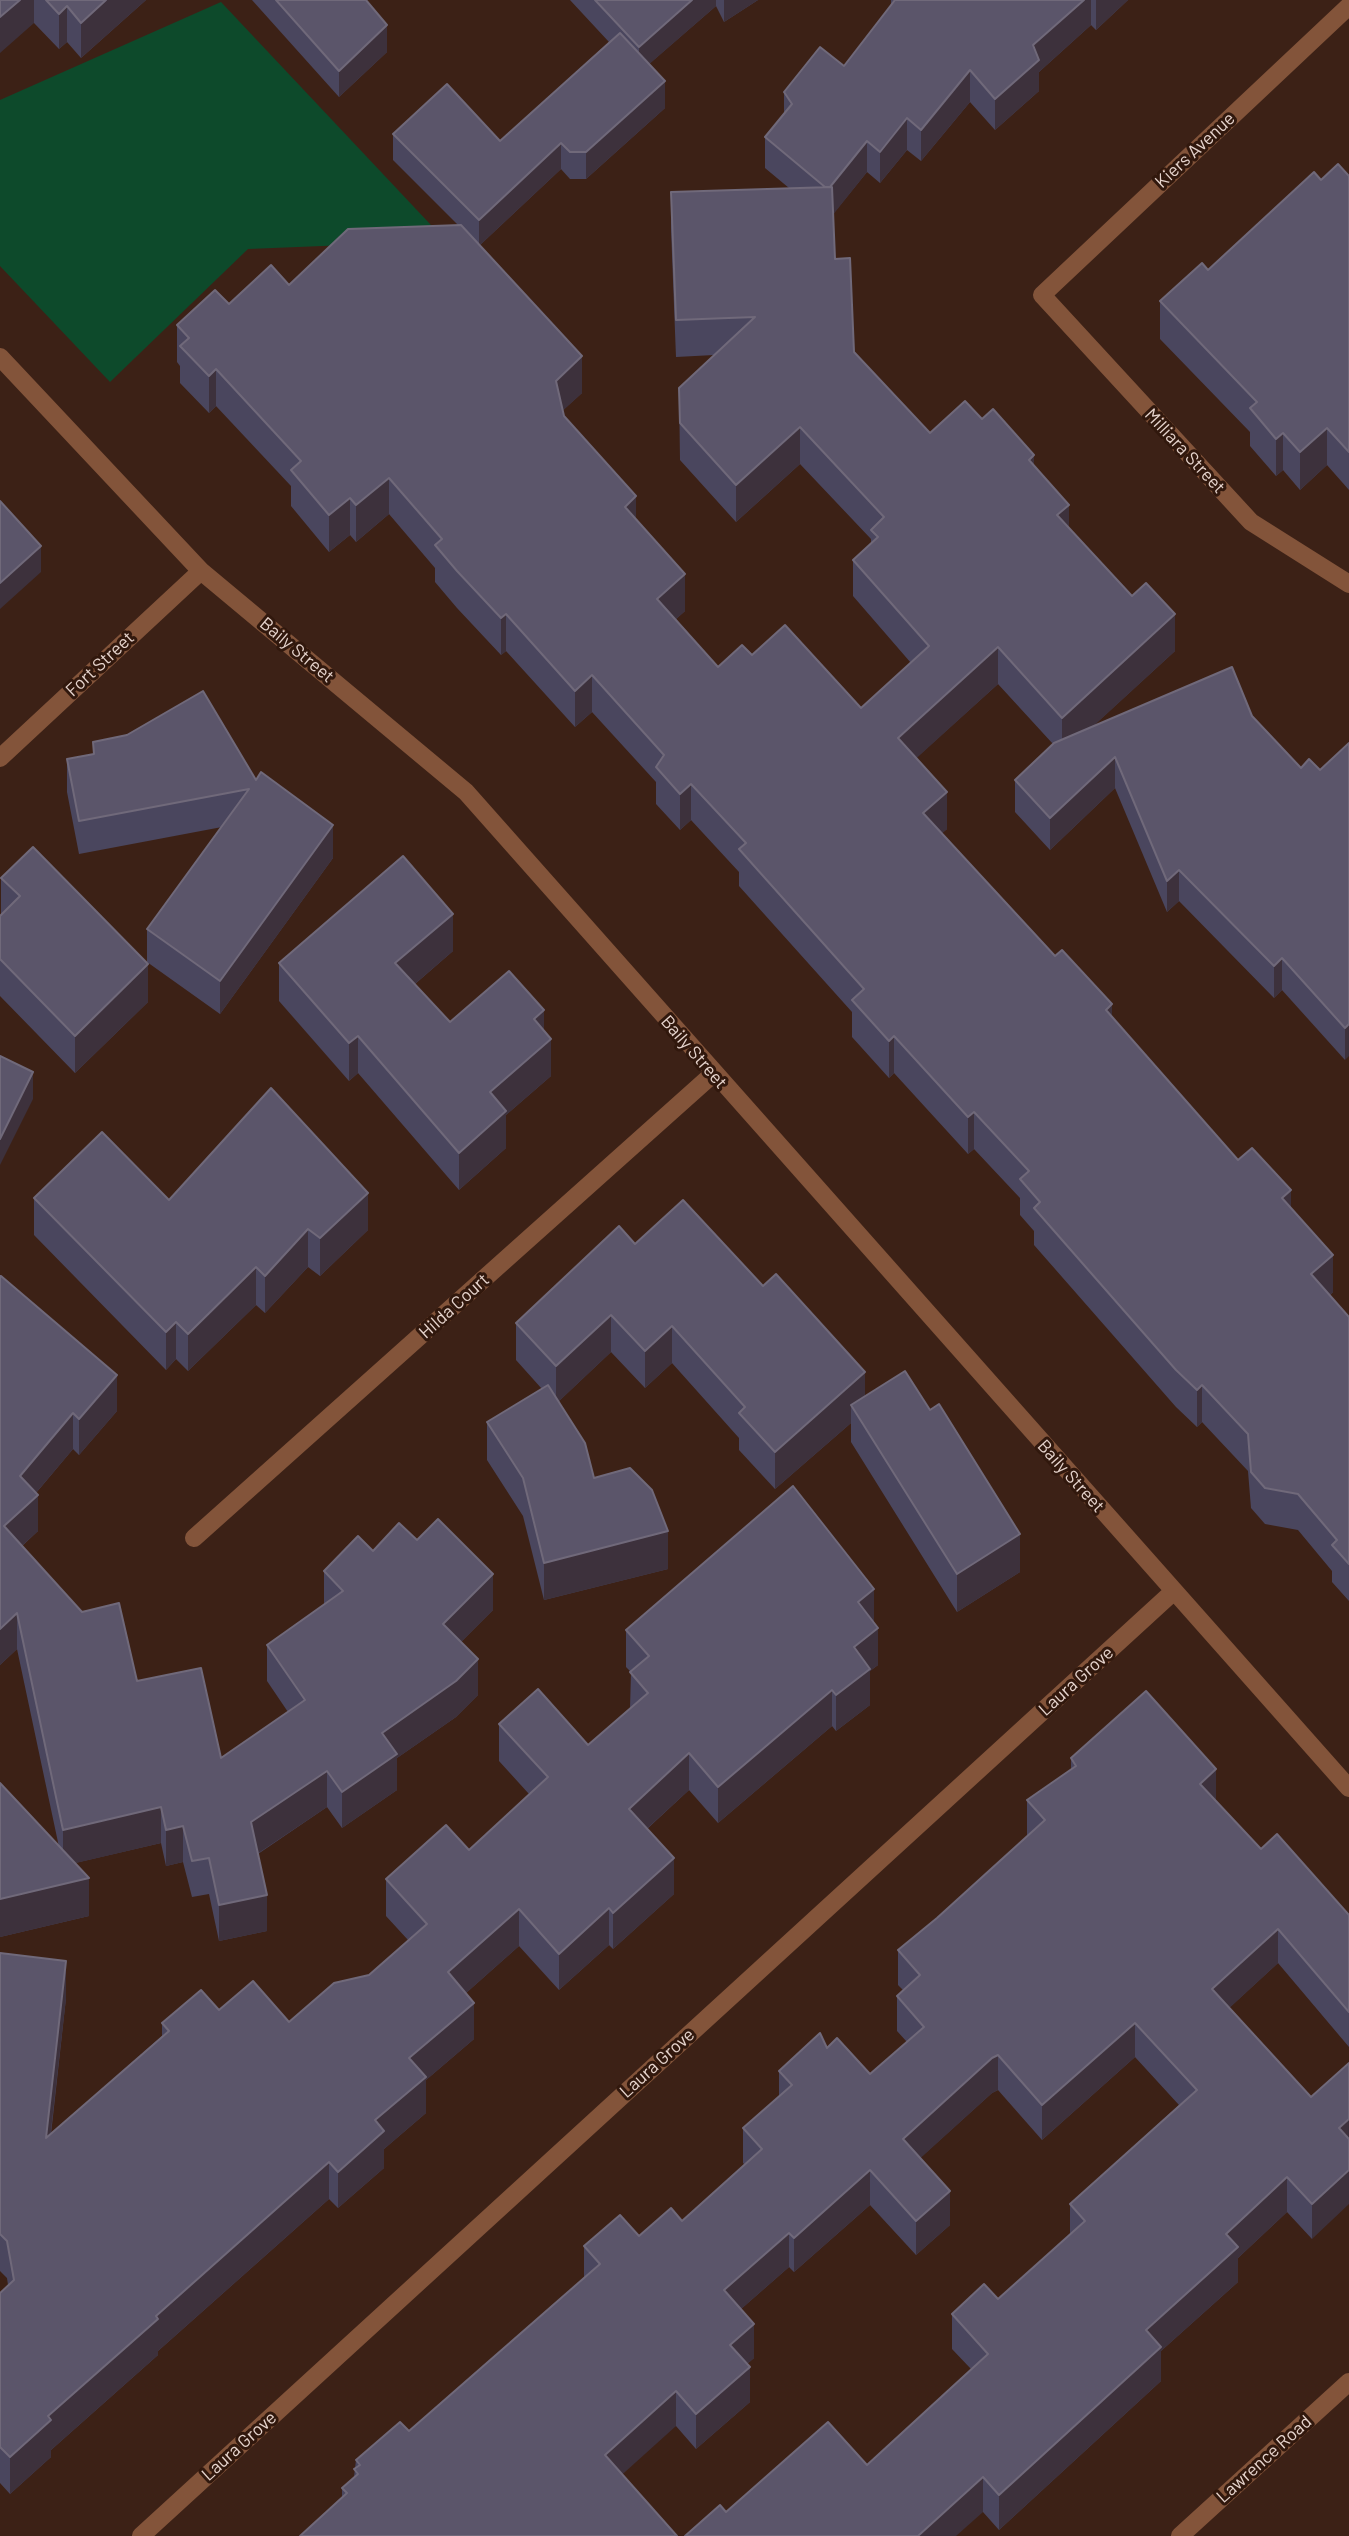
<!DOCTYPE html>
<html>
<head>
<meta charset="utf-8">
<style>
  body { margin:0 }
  canvas { display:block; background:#3c2116 }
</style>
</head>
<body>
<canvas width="1349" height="2536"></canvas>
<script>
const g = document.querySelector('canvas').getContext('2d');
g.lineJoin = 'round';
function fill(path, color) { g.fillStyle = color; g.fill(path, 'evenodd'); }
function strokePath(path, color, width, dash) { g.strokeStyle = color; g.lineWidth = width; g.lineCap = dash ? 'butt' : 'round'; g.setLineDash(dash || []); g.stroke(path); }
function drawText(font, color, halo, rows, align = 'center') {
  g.font = font + ' Barlow,sans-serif'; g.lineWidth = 6; g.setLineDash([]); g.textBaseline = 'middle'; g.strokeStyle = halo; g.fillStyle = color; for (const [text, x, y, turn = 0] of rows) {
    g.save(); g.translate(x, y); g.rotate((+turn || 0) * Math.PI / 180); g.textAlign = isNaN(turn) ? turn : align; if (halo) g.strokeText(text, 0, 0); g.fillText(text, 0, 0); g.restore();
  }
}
fill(new Path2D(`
  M221 2 446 241 248 249 110 382 0 266V100Z`), '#0d4a2b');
strokePath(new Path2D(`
  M1349 6 1042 295 1251 522 1349 584
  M0 357 201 571 466 792 1349 1788
  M0 758 201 571
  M194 1538 713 1074
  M141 2536 1174 1591
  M1180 2536 1349 2382`), '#83543a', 18);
fill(new Path2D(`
  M0 0H146L81 58 67 42 59 49 34 23Z
  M252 0H366L387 52 339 97Z
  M570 0H758L724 22 716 6 649 64 665 108 586 179H570L561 169 480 245 582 393 563 410 564 416 636 520 685 611 676 619 718 667 752 655 861 708 911 663 853 596V560L871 543V539L800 464 736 522 680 460 679 388 714 355 676 357 671 229V192L789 188 765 168V137L784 114V92L844 66 891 5V0H1128L1096 30 1091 25 1039 72V91L995 130 970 102 921 161 907 150 880 183 867 172 833 214 835 259 854 352 930 433 982 419 1034 466 1069 528 1175 651 1092 727 1252 716 1301 768 1320 770 1349 743 1345 1060 1282 990 1274 998 1179 901 1167 912 1115 788 1050 850 1015 812V780L1053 744 998 684 916 758 947 829 942 833 1112 1017 1238 1160 1291 1208 1333 1292 1330 1295 1349 1317V1601L1332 1582V1571L1298 1530 1265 1524 1251 1508 1248 1471 1202 1422 1197 1427 1176 1407 1034 1245V1231L1020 1215V1198L974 1149 968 1154 894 1073 889 1078 852 1037V1012L739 886V872L691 820 680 830 656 804V782L592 712 575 727 506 651 501 655 457 608 435 582V568L389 514 356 542 350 535 329 552 291 506V486L216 406 209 413 180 383V366L177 362V325L229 304 289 285 458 225 393 160V134L500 141 609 42Z
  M1349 176V490L1327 465 1300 490 1283 470 1276 476 1250 446V432L1160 339V301L1208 270 1321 180Z
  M93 742 256 780 333 858 220 1014 147 962V929L222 827 79 854 67 792V759L93 755Z
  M1 878 148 1002 75 1073 0 996V916L1 915Z
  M453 951 415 984 450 1022 544 1031 551 1076 506 1115V1148L459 1190 358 1073 349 1081 279 1001V963Z
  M34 1198 169 1200 368 1230 320 1276 308 1267 265 1313 256 1305 188 1371 176 1359 166 1370 34 1235Z
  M635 1244 763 1286 865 1396 1020 1572 957 1612 851 1442V1423L775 1489 739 1450V1438L672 1363 645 1388 611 1352 559 1401 594 1478 668 1569 544 1600 523 1516 487 1460V1422L542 1389 516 1360V1323Z
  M0 1276 117 1411 79 1455 73 1449 36 1493 38 1531 22 1546 137 1681 221 1758 288 1712 267 1681V1645L324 1605V1571L373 1551 493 1610 461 1642 478 1695 456 1717 397 1758V1790L342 1828 327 1807 258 1854 267 1931 219 1941 209 1894 192 1897 183 1862 166 1866 161 1843 75 1863 89 1916 0 1937V1783L59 1847 17 1649 0 1665Z
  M874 1623 878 1665 870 1671V1705L836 1731 832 1726 718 1823 689 1790 647 1829 674 1894 613 1949 609 1945 559 1990 519 1946 466 1993 474 2039 426 2080V2113L384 2149V2168L338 2208 329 2199 158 2351V2355L51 2450V2457L10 2494 0 2483V2293L8 2285 7 2278 0 2271V1953L66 1998 51 2134 162 2036V2023L219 2010 289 2022 369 1975 408 1940 386 1916V1879L469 1850 529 1794 499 1761V1724L588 1745 630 1709 631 1672 626 1667V1630Z
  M1071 1758 1216 1802 1261 1849 1349 1915V2047L1278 1963 1229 2008 1311 2097 1349 2063 1312 2239 1287 2212 1238 2258V2282L1161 2351V2381L999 2530 983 2512H726L867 2465 971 2369 952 2349V2314L998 2299 1070 2234V2204L1179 2105 1135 2057 1042 2140 998 2090 992 2093 920 2158 950 2225 916 2255 870 2205 794 2272 789 2267 741 2309 754 2358 747 2364 750 2402 696 2449 676 2426 342 2498V2488L354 2477 356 2460 409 2431 584 2278V2246L639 2236 682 2221 745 2165 743 2163V2128L779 2096V2071L827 2048 870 2074 907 2042 897 2031V1996L903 1990 898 1985V1950L937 1918 1028 1836 1027 1835V1800L1071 1769Z`), '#4a465e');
fill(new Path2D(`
  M20 0H34V23L0 53V17Z
  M106 0H146L81 58V23Z
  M692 0H716V6L639 73V47Z
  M724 0H758L724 22Z
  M1084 0H1091V25L1039 72V91L995 130V99L1033 45Z
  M1096 0H1128L1096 30Z
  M67 6V42L59 49V14Z
  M387 25V52L339 97V71Z
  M970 70V102L921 161V130Z
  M665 81V108L586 179V152Z
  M907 118V150L880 183V152Z
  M867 141V172L828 221V189Z
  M561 143V169L479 246V220Z
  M582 356V393L556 417V381Z
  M216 369V406L209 413V376Z
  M800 427V464L736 522V485Z
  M1327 428V465L1300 490V452Z
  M1283 433V470L1276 476V439Z
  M1034 455V492L1029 460Z
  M389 478V514L356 542V505Z
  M636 496V533L625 507Z
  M350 498V535L329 552V515Z
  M1069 505V541L1057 515Z
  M41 546V572L0 609V583Z
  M685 574V611L657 636V599Z
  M506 614V651L501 655V618Z
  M1175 614V651L1062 755V718Z
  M998 647V684L898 775V738Z
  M592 675V712L575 727V691Z
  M1115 757V788L1050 850V818Z
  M691 784V820L680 830V794Z
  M947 792V829L923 850V813Z
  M333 825V858L220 1014V981Z
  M1179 870V901L1167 912V881Z
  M453 914V951L395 1001V963Z
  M1282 958V990L1274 998V966Z
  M148 964V1002L75 1073V1036Z
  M1112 1004V1041L1106 1010Z
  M544 1010V1045L551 1039V1076L506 1115V1148L459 1190V1153L490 1092 534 1019Z
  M1349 1024V1056L1345 1060V1028Z
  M358 1036V1073L349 1081V1043Z
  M894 1036V1073L889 1078V1041Z
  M33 1072V1099L0 1165V1139Z
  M974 1112V1149L968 1154V1117Z
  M1291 1190V1227L1282 1198Z
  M368 1193V1230L320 1276V1238Z
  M308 1229V1267L265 1313V1276Z
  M1333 1255V1292L1311 1311V1274Z
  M256 1267V1305L188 1371V1334Z
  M611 1315V1352L556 1404V1366Z
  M176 1322V1359L166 1370V1332Z
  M672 1326V1363L645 1388V1351Z
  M865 1372V1410L851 1405V1423L775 1489V1452Z
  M117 1375V1411L79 1455V1419Z
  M1202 1385V1422L1197 1427V1390Z
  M73 1413V1449L24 1507 38 1495V1531L4 1562V1526L20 1476Z
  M668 1531V1569L544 1600V1563Z
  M1020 1534V1572L957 1612V1574Z
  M493 1574V1610L443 1660V1624Z
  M874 1589V1625L858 1602Z
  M17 1613V1649L0 1665V1629Z
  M878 1628V1665L870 1671V1705L836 1731V1695L854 1647Z
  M478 1659V1695L456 1717 397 1758V1790L342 1828V1792L382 1733Z
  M832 1690V1726L718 1823V1787Z
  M689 1753V1790L629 1845V1809Z
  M1216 1769V1803L1200 1784Z
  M327 1771V1807L251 1858V1822Z
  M161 1807V1843L63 1866V1830Z
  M183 1826V1862L166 1866V1830Z
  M674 1858V1894L613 1949V1913Z
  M89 1878V1916L0 1937V1899Z
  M267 1895V1931L219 1941V1905Z
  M609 1908V1945L559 1990V1954Z
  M519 1909V1946L448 2009V1972Z
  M1278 1929V1963L1212 2024V1989Z
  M66 1961V1998L46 2174V2138Z
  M474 2003V2039L426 2080V2113L384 2149V2168L338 2208V2172L375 2120 409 2058Z
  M1135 2023V2057L1042 2140V2105Z
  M998 2055V2090L992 2093 903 2174V2139L992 2058Z
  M1349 2119V2154L1339 2128Z
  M329 2162V2199L158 2351V2355L51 2450V2457L10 2494V2457L48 2416 156 2316Z
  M870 2170V2205L794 2272V2238Z
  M1349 2170V2204L1312 2239V2204Z
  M1287 2177V2212L1238 2258V2282L1161 2351V2381L999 2530V2495L1146 2330 1226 2234Z
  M950 2191V2225L916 2255V2221Z
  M789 2233V2267L724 2324V2290Z
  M754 2324V2358L730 2379V2345Z
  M750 2367V2402L696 2449V2414Z
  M676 2391V2426L605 2490V2455Z
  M983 2477V2512L956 2536H918Z`), '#3d313c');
const building = new Path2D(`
  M0 0H20L0 17Z
  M46 0H106L81 23 67 6 59 14Z
  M276 0H366L387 25 339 71Z
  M595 0H692L639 47Z
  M895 0H1084L1033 45 1039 60 995 99 970 70 921 130 907 118 880 152 867 141 830 187H825L765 137 792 104 784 92 820 47 844 66Z
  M620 33 665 81 586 152H570L561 143 479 220 393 134 447 84 500 141Z
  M1338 164 1349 176V452L1327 428 1300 452 1283 433 1276 439 1250 408 1257 402 1160 301 1202 263 1208 270 1314 172 1321 180Z
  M832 187 835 259 850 258 854 352 930 433 965 401 982 419 993 409 1034 455 1029 460 1069 505 1057 515 1132 596 1146 583 1175 614 1062 718 998 647 898 738 947 792 923 813 1055 956 1062 950 1112 1004 1106 1010 1238 1160 1252 1148 1291 1190 1282 1198 1333 1255 1311 1274 1349 1317V1564L1332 1545 1337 1540 1298 1494 1265 1488 1251 1472 1248 1434 1202 1385 1197 1390 1176 1370 1034 1208 1040 1202 1020 1179 1029 1171 974 1112 968 1117 894 1036 889 1041 852 1000 864 989 739 849 746 843 691 784 680 794 656 767 664 755 592 675 575 691 506 614 501 618 457 571 435 545 442 539 389 478 356 505 350 498 329 515 291 470 301 461 216 369 209 376 180 346 189 338 177 325 215 290 229 304 271 265 289 285 348 229 461 225 582 356 556 381 564 416 636 496 625 507 685 574 657 599 718 667 742 645 752 655 785 625 861 708 929 646 853 560 878 537 871 530 884 517 800 427 736 485 680 423 679 388 755 317 676 320 671 192Z
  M0 501 41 546 0 583Z
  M1232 667 1252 716 1301 768 1309 759 1320 770 1349 743V1024L1345 1028 1282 958 1274 966 1179 870 1167 881 1115 757 1050 818 1015 780 1054 743Z
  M203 691 256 780 261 772 333 825 220 981 147 929 249 789 79 821 67 759 94 754 93 742 127 735Z
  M33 847 148 964 75 1036 0 959V916L20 896 1 878Z
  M403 856 453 914 395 963 450 1022 509 971 544 1010 534 1019 551 1039 490 1092 506 1111 459 1153 358 1036 349 1043 279 963Z
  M0 1056 33 1072 0 1139Z
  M271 1088 368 1193 320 1238 308 1229 265 1276 256 1267 188 1334 176 1322 166 1332 34 1198 102 1132 169 1200Z
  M683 1200 763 1286 776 1274 865 1372 775 1452 739 1413 745 1407 672 1326 645 1351 611 1315 556 1366 516 1323 619 1226 635 1244Z
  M0 1276H1L117 1375 79 1419 73 1413 20 1476 38 1495 4 1526 82 1612 119 1603 137 1681 201 1668 221 1758 305 1700 267 1645 343 1591 324 1571 358 1536 373 1551 399 1523 417 1540 438 1519 493 1574 443 1624 478 1659 456 1681 382 1733 397 1754 342 1792 327 1771 251 1822 267 1895 219 1905 209 1858 192 1861 183 1826 166 1830 161 1807 63 1830 17 1613 0 1629Z
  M905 1371 930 1410 939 1404 1020 1534 957 1574 851 1405Z
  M548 1385 585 1443 594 1478 630 1468 652 1490 668 1531 544 1563 523 1478 487 1422Z
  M793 1486 874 1589 858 1602 878 1628 854 1647 870 1669 836 1695 832 1690 718 1787 689 1753 629 1809 674 1858 613 1913 609 1908 559 1954 519 1909 448 1972 474 2003 409 2058 426 2077 375 2120 384 2131 338 2172 329 2162 156 2316 158 2319 48 2416 51 2420 10 2457 0 2447V2293L14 2280 7 2241 0 2234V1953L66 1961 46 2138 169 2031 162 2023 201 1990 219 2010 253 1981 289 2022 334 1983 369 1975 427 1924 386 1879 446 1825 469 1850 548 1777 499 1724 538 1689 588 1745 648 1693 630 1672 649 1656 626 1630Z
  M1146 1691 1216 1769 1200 1784 1261 1849 1277 1834 1349 1915V2012L1278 1929 1212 1989 1311 2097 1349 2063V2119L1339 2128 1349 2139V2170L1312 2204 1287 2177 1226 2234 1238 2247 1146 2330 1161 2347 999 2495 983 2477 918 2536H685L720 2505 726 2512 828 2422 867 2465 988 2354 952 2314 984 2284 998 2299 1085 2221 1070 2204 1197 2090 1135 2023 1042 2105 998 2055 992 2058 903 2139 950 2191 916 2221 870 2170 794 2238 789 2233 724 2290 754 2324 730 2345 750 2367 696 2414 676 2391 605 2455 677 2536H300L347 2493 342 2488 358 2474 354 2469 360 2465 356 2460 400 2422 409 2431 600 2264 584 2246 620 2215 639 2236 671 2208 682 2221 762 2149 743 2128 792 2085 779 2071 820 2033 827 2048 837 2038 870 2074 924 2027 897 1996 920 1975 898 1950 937 1918 1045 1820 1027 1800 1076 1766 1071 1758Z
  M0 1783 89 1878 0 1899Z`);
fill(building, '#5b556a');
strokePath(building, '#70697a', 2);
drawText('18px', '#e6d4cd', '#31180d', [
  ["Kiers Avenue",1195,150,-43],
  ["Milliara Street",1185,451,47],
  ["Baily Street",297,650,40],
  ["Fort Street",100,664,-43],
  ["Baily Street",694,1052,49],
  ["Hilda Court",454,1306,-42],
  ["Baily Street",1071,1476,48],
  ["Laura Grove",1076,1681,-42],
  ["Laura Grove",657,2063,-42],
  ["Laura Grove",239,2446,-42],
  ["Lawrence Road",1264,2459,-42]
]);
</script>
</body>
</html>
